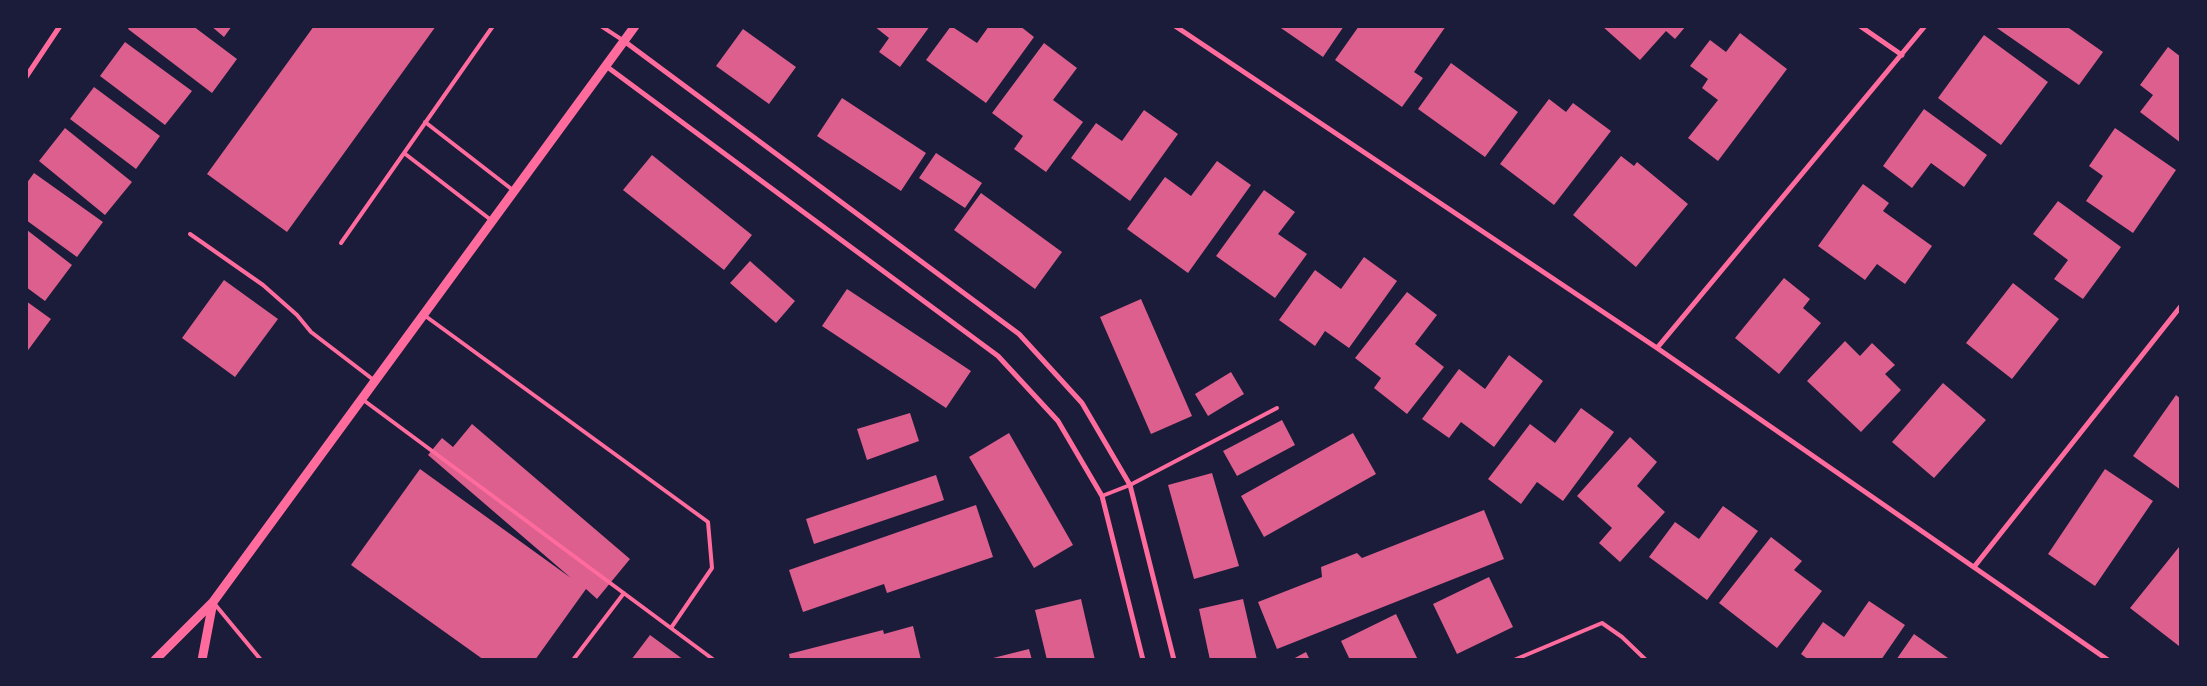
<!DOCTYPE html>
<html>
<head>
<meta charset="utf-8">
<style>
  body { margin:0 }
  #map { position:relative; width:2207px; height:686px; overflow:hidden; background:#1b1b3a; font-family:"Space Grotesk",sans-serif }
  canvas { display:block }
  .frame { position:absolute; inset:0; border:28px solid #1b1b3a; pointer-events:none }
</style>
</head>
<body>
<div id="map">
<canvas width="2207" height="686"></canvas>
<div class="frame"></div>
</div>
<script>
const g = document.querySelector('canvas').getContext('2d');
g.lineJoin = 'round';
function fill(path, color) { g.fillStyle = color; g.fill(path, 'evenodd'); }
function strokePath(path, color, width, dash) { g.strokeStyle = color; g.lineWidth = width; g.lineCap = dash ? 'butt' : 'round'; g.setLineDash(dash || []); g.stroke(path); }
fill(new Path2D(`
  M130 26H193L237 59 212 93 128 29Z
  M211 26H232L224 37Z
  M314 26H436L287 232 207 174Z
  M874 26H930L900 67 879 52 889 38Z
  M951 26 977 43 989 26H1020L1034 37 986 103 926 60Z
  M1278 26H1344L1323 57Z
  M1359 26H1446L1414 72 1423 78 1402 107 1335 60Z
  M1602 26H1686L1675 39 1666 31 1640 60Z
  M1994 26H2066L2103 52 2079 85Z
  M743 29 796 67 769 104 716 66Z
  M1740 33 1787 69 1718 161 1688 138 1718 100 1702 88 1708 79 1690 66 1710 40 1726 52Z
  M1984 35 2048 82 2001 145 1938 98Z
  M125 42 192 91 165 125 100 76Z
  M1044 43 1077 68 1053 100 1083 122 1046 172 1014 149 1023 136 992 113Z
  M2168 47 2181 57V143L2140 112 2153 95 2140 85Z
  M1451 63 1518 112 1485 157 1418 109Z
  M94 87 160 136 136 169 70 119Z
  M842 98 926 153 901 191 817 136Z
  M1549 99 1566 112 1573 103 1611 131 1554 205 1500 164Z
  M1924 109 1987 155 1964 187 1931 163 1912 188 1883 166Z
  M1144 110 1178 134 1130 201 1071 158 1096 123 1122 141Z
  M65 128 132 182 105 215 39 161Z
  M2115 128 2176 170 2133 233 2086 201 2103 176 2089 166Z
  M936 153 982 183 965 208 919 178Z
  M652 155 752 235 724 270 623 190Z
  M1621 156 1634 166 1637 162 1688 204 1636 267 1573 215Z
  M1217 161 1251 185 1188 273 1127 229 1165 177 1191 196Z
  M34 173 103 222 77 257 26 220V184Z
  M1863 184 1889 203 1883 211 1932 246 1905 284 1877 264 1865 280 1818 246Z
  M1264 190 1295 212 1278 234 1307 254 1275 298 1216 256Z
  M981 193 1062 252 1035 289 954 230Z
  M2058 201 2121 247 2083 299 2054 279 2068 260 2033 234Z
  M27 230 72 265 45 301 26 287Z
  M1364 257 1397 281 1349 348 1325 331 1315 346 1279 320 1315 270 1341 289Z
  M750 261 795 301 776 323 730 283Z
  M1784 278 1810 299 1803 308 1821 323 1779 374 1735 338Z
  M224 280 278 319 235 377 182 338Z
  M2013 283 2059 319 2012 379 1966 343Z
  M847 289 971 371 946 408 822 326Z
  M1407 292 1437 315 1415 344 1444 367 1407 414 1374 388 1381 378 1355 358Z
  M1141 299 1192 416 1151 434 1100 317Z
  M26 301 51 319 26 353Z
  M1845 341 1860 356 1872 343 1895 365 1885 374 1901 390 1861 432 1807 381Z
  M1509 355 1543 381 1494 447 1461 422 1449 438 1422 419 1459 369 1485 389Z
  M1231 372 1244 394 1208 416 1195 394Z
  M1943 383 1986 420 1934 478 1892 442Z
  M2176 395 2181 399V490L2133 456Z
  M1581 408 1614 432 1563 501 1537 482 1521 504 1488 479 1530 424 1555 443Z
  M910 413 919 441 867 460 857 429Z
  M1282 420 1295 445 1237 476 1223 451Z
  M472 424 630 559 597 599 586 589 535 660H484L351 565 420 469 571 578 428 455 442 438 453 447Z
  M1009 433 1073 545 1034 568 969 457Z
  M1353 433 1376 474 1264 537 1241 496Z
  M1630 437 1657 462 1637 486 1665 512 1620 562 1599 543 1612 528 1577 496Z
  M2105 469 2153 501 2095 586 2048 554Z
  M1212 473 1239 566 1194 579 1168 485Z
  M936 475 944 500 814 544 806 519Z
  M976 505 993 557 887 593 884 584 803 612 789 570Z
  M1723 506 1758 531 1707 600 1649 557 1675 522 1699 539Z
  M1484 510 1504 559 1277 649 1258 602 1322 577 1321 567 1357 553 1362 558Z
  M1771 537 1802 561 1794 570 1822 591 1777 648 1719 603Z
  M2179 547 2181 548V644L2179 646 2130 608Z
  M1489 577 1513 627 1457 654 1433 604Z
  M1081 599 1095 660H1047L1035 610Z
  M1243 599 1257 660H1210L1199 609Z
  M1869 601 1905 625 1881 660H1809L1801 654 1823 622 1844 637Z
  M1396 614 1418 660H1350L1341 641Z
  M913 626 921 660H790L789 654 883 630 884 634Z
  M1914 634 1948 658 1947 660H1896Z
  M650 635 684 660H631Z
  M1029 649 1032 660H989V659Z
  M1306 652 1310 660H1291Z`), '#dd5f8e');
strokePath(new Path2D(`
  M601 26 624 41
  M425 122 514 191
  M404 153 491 220
  M190 234 263 285 297 315 311 332 375 381
  M341 243 493 26
  M424 315 708 522 712 568 671 628
  M362 399 714 660
  M1102 496 1130 485 1277 408
  M213 602 261 660
  M573 660 624 593
  M1514 660 1602 623 1622 637 1646 660`), '#ff6b9d', 4);
strokePath(new Path2D(`
  M1175 26 1657 348 2108 660
  M1860 26 1902 55
  M624 41 1019 334 1082 403 1130 485 1174 660
  M606 66 998 356 1058 421 1102 496 1143 660
  M26 77 60 26
  M1657 348 1925 26
  M1974 567 2181 306`), '#ff6b9d', 5);
strokePath(new Path2D(`
  M155 660 213 602 635 26
  M202 660 213 602`), '#ff6b9d', 9);
</script>
</body>
</html>
